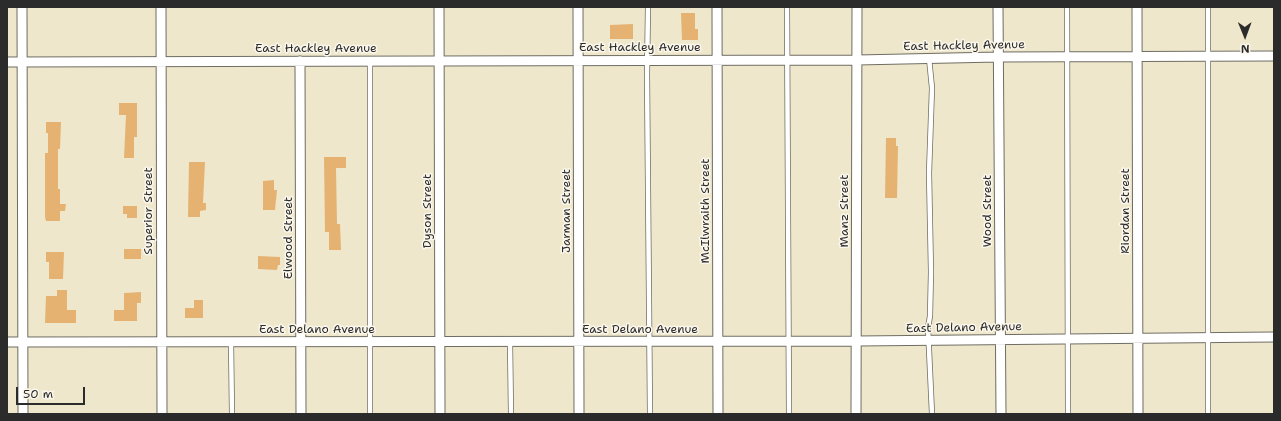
<!DOCTYPE html>
<html>
<head>
<meta charset="utf-8">
<style>
  body { margin:0 }
  #map { position:relative; width:1281px; height:421px; overflow:hidden; background:#eee7cb; font-family:"Shantell Sans",sans-serif }
  canvas { display:block }
  .frame { position:absolute; inset:0; border:8px solid #2b2b2b; pointer-events:none }
  .north { position:absolute; left:1225px; top:16px; width:40px; height:40px; -webkit-text-stroke:3px #fbf7ec; paint-order:stroke; rotate:179deg; font-size:11px; font-weight:700; line-height:16px; text-align:center; color:#2b2b2b }
  .north::after { content:''; display:block; margin:auto; width:14px; height:18px; background:#2b2b2b; clip-path:polygon(50% 0,100% 100%,50% 72%,0 100%) }
  .scale { position:absolute; left:16px; top:387px; width:69px; height:18px; box-sizing:border-box; border:2px solid #2b2b2b; border-top:0; padding-left:5px; font-size:12px; line-height:14px; white-space:nowrap; color:#2b2b2b; -webkit-text-stroke:3px #fbf7ec; paint-order:stroke }
</style>
</head>
<body>
<div id="map">
<canvas width="1281" height="421"></canvas>
<div class="frame"></div>
<div class="north">N</div>
<div class="scale">50 m</div>
</div>
<script>
const g = document.querySelector('canvas').getContext('2d');
g.lineJoin = 'round';
function fill(path, color) { g.fillStyle = color; g.fill(path, 'evenodd'); }
function strokePath(path, color, width, dash) { g.strokeStyle = color; g.lineWidth = width; g.lineCap = dash ? 'butt' : 'round'; g.setLineDash(dash || []); g.stroke(path); }
function drawText(font, color, halo, rows, align = 'center') {
  g.font = font + ' "Shantell Sans",sans-serif'; g.lineWidth = 3; g.setLineDash([]); g.textBaseline = 'middle'; g.strokeStyle = halo; g.fillStyle = color; for (const [text, x, y, turn = 0] of rows) {
    g.save(); g.translate(x, y); g.rotate((+turn || 0) * Math.PI / 180); g.textAlign = isNaN(turn) ? turn : align; if (halo) g.strokeText(text, 0, 0); g.fillText(text, 0, 0); g.restore();
  }
}
fill(new Path2D(`
  M681 13H695V29H698V40H682Z
  M633 24V39H610V25Z
  M119 103H137V137H134V158H124L126 115H119Z
  M46 122H61L60 149H58V189H60V204H66L65 211H60V221H46L45 217V153H48V133H46Z
  M886 138H896V146H898L897 198H885Z
  M324 157H346V168H336L337 224H340L341 250H329V232H325Z
  M189 162H205L203 203H206V210L200 211V217H188Z
  M274 180V190H277L275 210H263V181Z
  M123 206H137V218H127V214H123Z
  M124 249H141V259H124Z
  M46 252H64L63 279H49V262H46Z
  M258 256 280 257V265H278L277 270 258 269Z
  M57 290H67V310H76V323H45L46 296H57Z
  M141 292V303H137V321H114V310H124V293Z
  M194 300H203V318H185V308H194Z`), '#e5b272');
const service = new Path2D(`
  M648 7 647 74 650 414
  M787 7 789 414
  M1067 7 1068 414
  M1208 7V414
  M929 58 932 88 929 173 931 272 930 316 928 328 932 414
  M231 342 232 414
  M510 342 511 414
  M370 414V61`);
const minor = new Path2D(`
  M22 7 23 414
  M161 7 162 414
  M439 7 440 414
  M578 7 579 414
  M717 7 718 414
  M998 7 1001 414
  M1137 7 1138 414
  M300 61 301 414
  M7 62 857 60 998 57 1274 56
  M7 342 857 341 1274 337
  M856 414 857 7`);
strokePath(service, '#6f6d63', 6);
strokePath(minor, '#6f6d63', 11);
strokePath(service, '#fff', 4.5);
strokePath(minor, '#fff', 9);
drawText('12px', '#2b2b2b', '#fbf7ec', [
  ["East Hackley Avenue",964,46,-1],
  ["East Hackley Avenue",640,48],
  ["East Hackley Avenue",316,49],
  ["Superior Street",149,211,-90],
  ["Dyson Street",428,211,-90],
  ["Jarman Street",567,211,-90],
  ["McIlwraith Street",706,211,-90],
  ["Manz Street",845,211,-90],
  ["Wood Street",988,211,-90],
  ["Riordan Street",1126,211,-90],
  ["Elwood Street",289,238,-90],
  ["East Delano Avenue",964,328,-1],
  ["East Delano Avenue",317,330],
  ["East Delano Avenue",640,330]
]);
</script>
</body>
</html>
